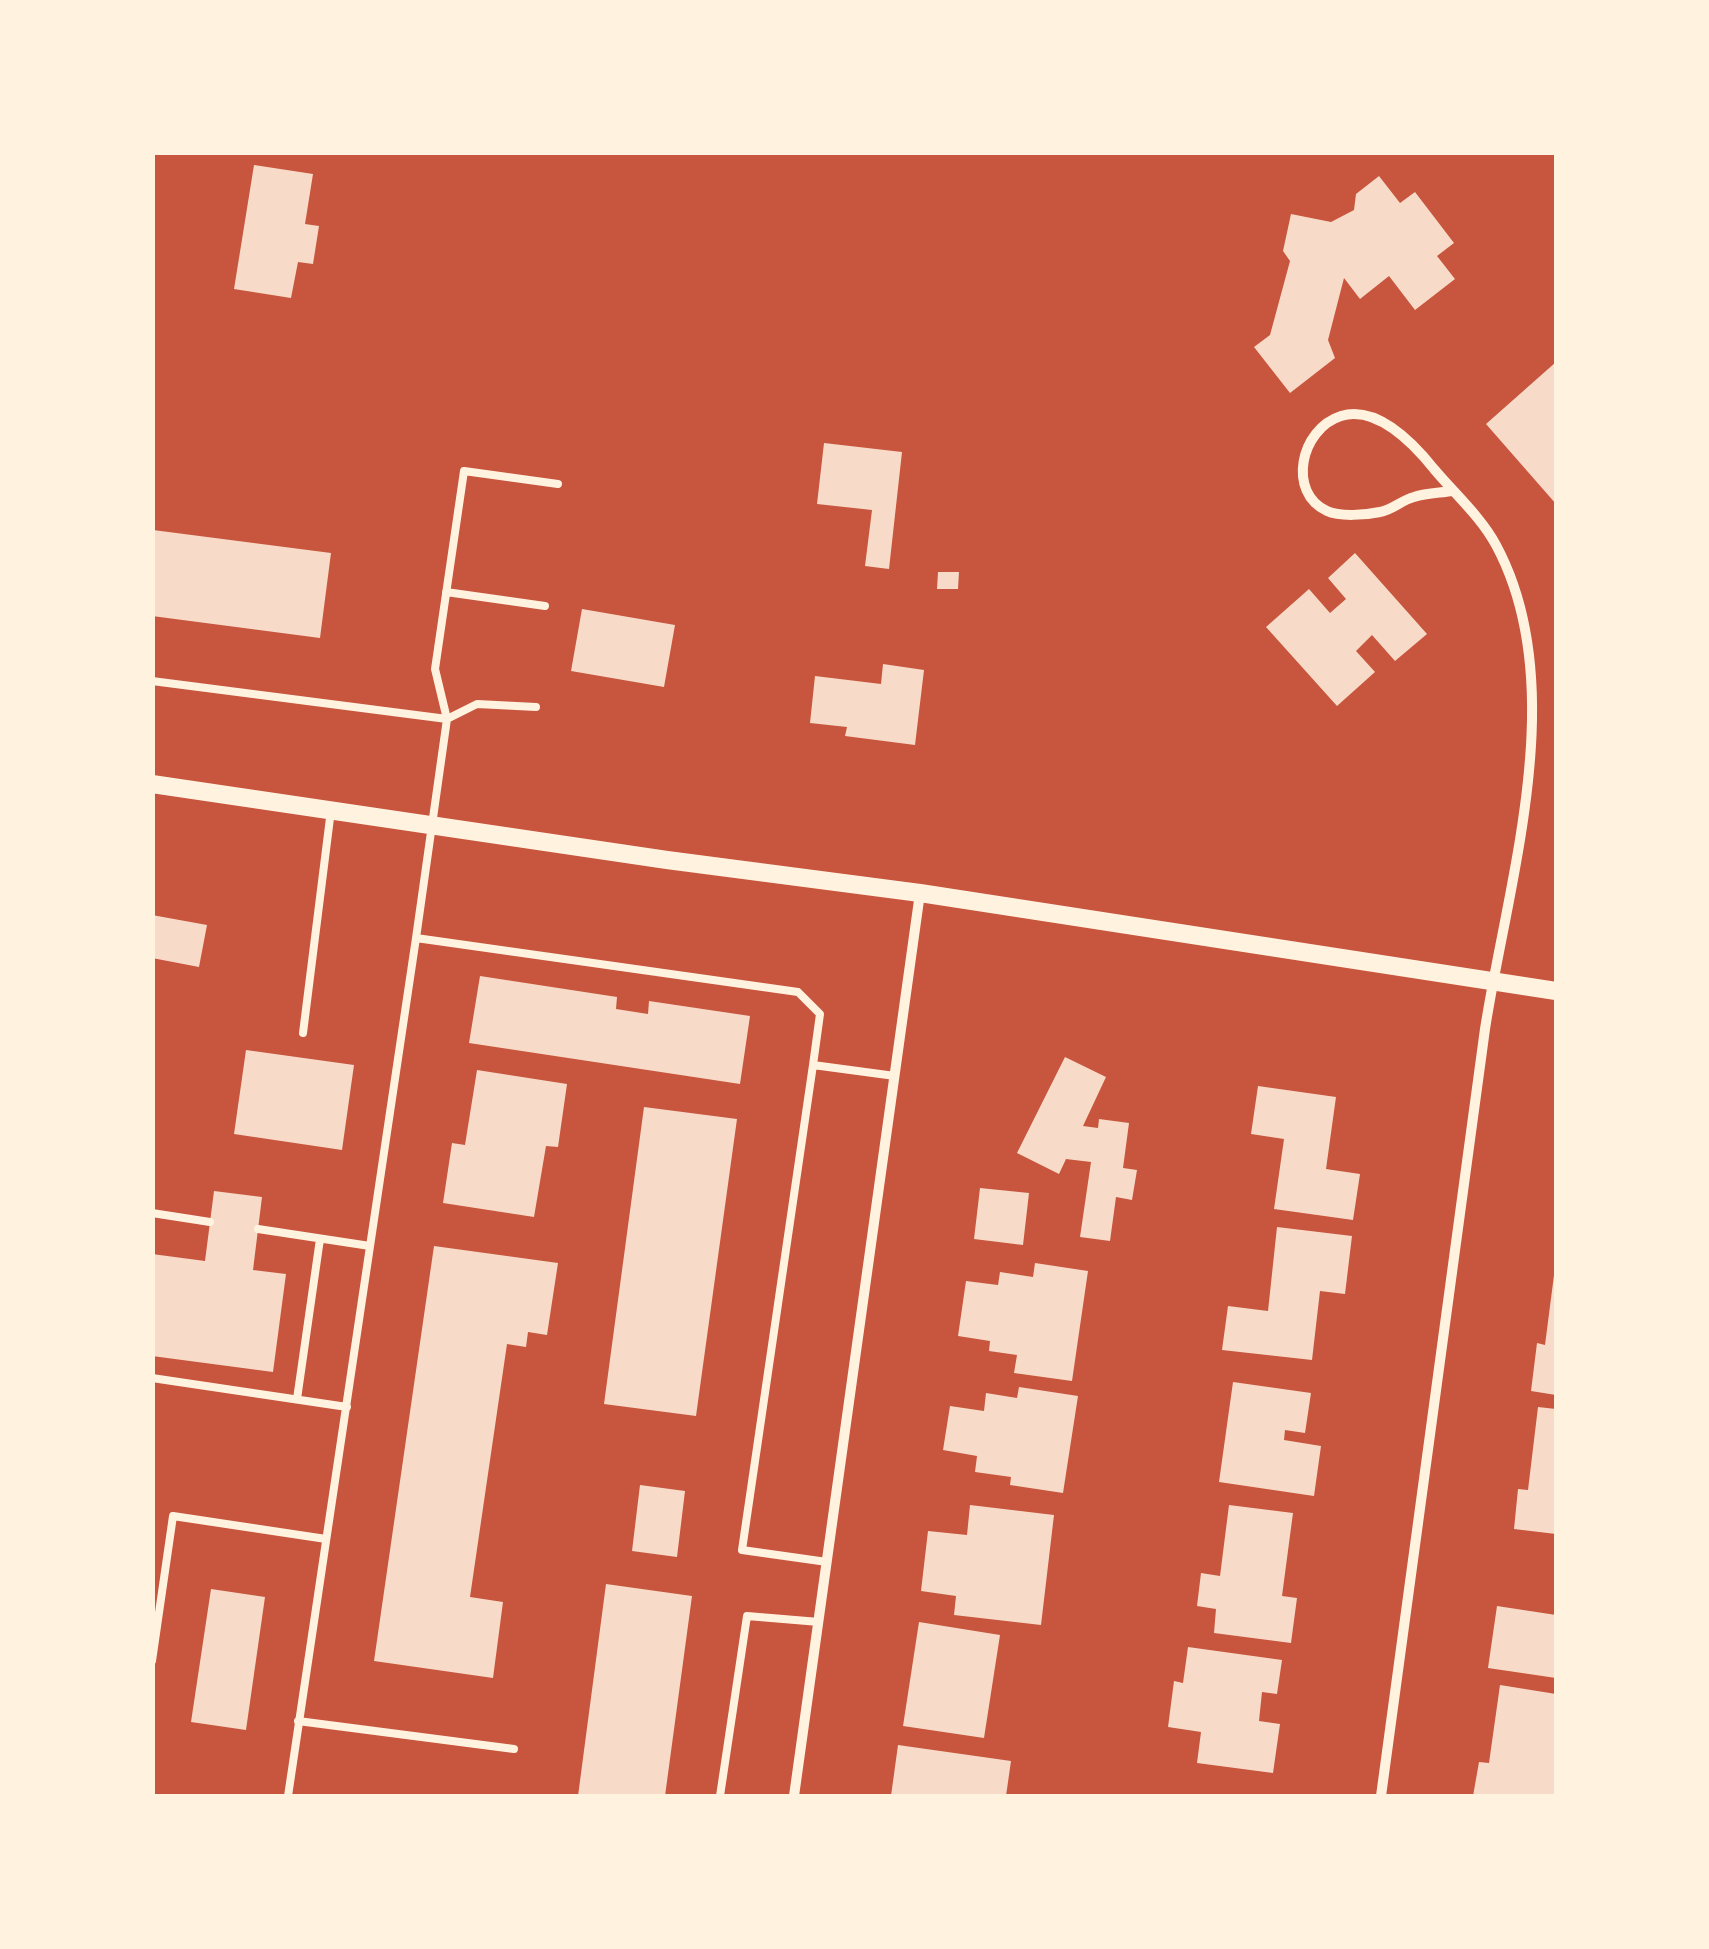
<!DOCTYPE html>
<html>
<head>
<meta charset="utf-8">
<style>
  body { margin:0 }
  #map { position:relative; width:1709px; height:1949px; overflow:hidden; background:#c8553d; font-family:Manrope,sans-serif }
  canvas { display:block }
  .frame { position:absolute; inset:0; border:155px solid #fff3e0; pointer-events:none }
</style>
</head>
<body>
<div id="map">
<canvas width="1709" height="1949"></canvas>
<div class="frame"></div>
</div>
<script>
const g = document.querySelector('canvas').getContext('2d');
g.lineJoin = 'round';
function fill(path, color) { g.fillStyle = color; g.fill(path, 'evenodd'); }
function strokePath(path, color, width, dash) { g.strokeStyle = color; g.lineWidth = width; g.lineCap = dash ? 'butt' : 'round'; g.setLineDash(dash || []); g.stroke(path); }
fill(new Path2D(`
  M254 165 313 174 305 224 319 226 313 264 298 262 291 298 234 289Z
  M1379 176 1400 203 1415 192 1454 243 1437 256 1455 279 1415 310 1389 276 1360 299 1344 278 1328 340 1335 358 1290 393 1254 347 1270 335 1290 261 1283 251 1291 214 1331 222 1354 210 1356 194Z
  M1556 362V504L1486 424Z
  M824 443 902 452 889 569 865 566 872 510 817 504Z
  M153 530 331 553 320 638 152 616Z
  M1355 553 1427 634 1395 661 1372 635 1356 651 1375 672 1337 706 1266 627 1309 589 1330 613 1346 599 1328 578Z
  M938 572H959L958 589H937Z
  M582 609 675 625 664 687 571 671Z
  M883 664 924 670 915 745 845 736 847 727 810 723 815 676 881 684Z
  M152 915 207 925 199 967 152 958Z
  M480 976 617 997 616 1009 648 1014 649 1001 750 1016 740 1084 469 1043Z
  M246 1050 354 1065 342 1150 234 1134Z
  M1065 1057 1106 1077 1083 1126 1098 1128 1099 1119 1129 1123 1123 1168 1137 1170 1132 1200 1116 1197 1110 1241 1080 1237 1091 1162 1066 1159 1059 1174 1017 1153Z
  M477 1070 567 1084 558 1147 546 1146 534 1217 443 1203 452 1143 465 1145Z
  M1258 1086 1336 1097 1326 1169 1360 1174 1353 1220 1274 1209 1284 1139 1251 1134Z
  M644 1107 737 1119 696 1416 604 1404Z
  M980 1188 1029 1193 1023 1245 974 1239Z
  M214 1191 262 1197 253 1270 286 1274 273 1372 152 1356V1254L205 1261Z
  M1277 1227 1352 1236 1345 1294 1320 1291 1312 1360 1222 1350 1228 1306 1268 1311Z
  M434 1246 558 1263 547 1335 528 1332 526 1347 507 1344 470 1597 503 1602 493 1678 374 1661Z
  M1035 1263 1088 1271 1072 1381 1014 1373 1017 1355 989 1351 990 1341 958 1336 966 1281 998 1285 1000 1272 1033 1277Z
  M1554 1275H1556V1395L1531 1391 1537 1343 1545 1345Z
  M1233 1382 1311 1393 1305 1433 1285 1430 1284 1440 1321 1446 1314 1496 1219 1482Z
  M1019 1387 1078 1396 1063 1493 1010 1485 1011 1477 975 1472 977 1456 943 1450 950 1406 984 1411 986 1393 1017 1398Z
  M1538 1407 1556 1409V1534L1514 1529 1518 1489 1528 1490Z
  M640 1485 685 1491 677 1557 632 1551Z
  M970 1505 1054 1515 1041 1625 954 1615 956 1596 921 1591 928 1531 967 1535Z
  M1229 1505 1293 1513 1282 1596 1297 1598 1291 1643 1214 1633 1216 1609 1197 1606 1201 1573 1220 1576Z
  M606 1584 692 1596 665 1796H578Z
  M211 1589 265 1597 246 1730 191 1722Z
  M1497 1606 1556 1615V1678L1488 1668Z
  M919 1622 1000 1635 984 1738 903 1726Z
  M1188 1647 1282 1660 1277 1694 1262 1692 1259 1721 1280 1724 1273 1773 1197 1763 1201 1732 1168 1727 1174 1681 1183 1683Z
  M1500 1685 1556 1694V1796H1473L1479 1762 1489 1763Z
  M898 1745 1011 1761 1006 1796H891Z`), '#f7dbc8');
strokePath(new Path2D(`
  M446 592 545 606
  M152 681 447 719 416 938 798 992 820 1014 813 1065 895 1076
  M536 707 477 704 447 719 435 669 464 471 558 484
  M303 1033 331 810
  M813 1065 742 1550 827 1562
  M152 1213 210 1222
  M258 1229 370 1246
  M152 1378 347 1407
  M297 1399 320 1239
  M152 1661 173 1516 326 1539
  M298 1721 514 1749
  M288 1796 416 938
  M720 1796 747 1616 819 1622`), '#fff3e0', 8);
strokePath(new Path2D(`
  M794 1796 920 893
  M1381 1796 1485 1029C1508 881 1572 686 1496 545 1481 517 1455 494 1434 469 1414 444 1377 405 1341 416 1300 429 1287 493 1327 511 1340 517 1366 515 1380 512 1392 510 1402 500 1414 497 1426 493 1439 493 1452 491`), '#fff3e0', 10);
strokePath(new Path2D(`
  M152 784 667 860 920 893 1556 991`), '#fff3e0', 18);
</script>
</body>
</html>
